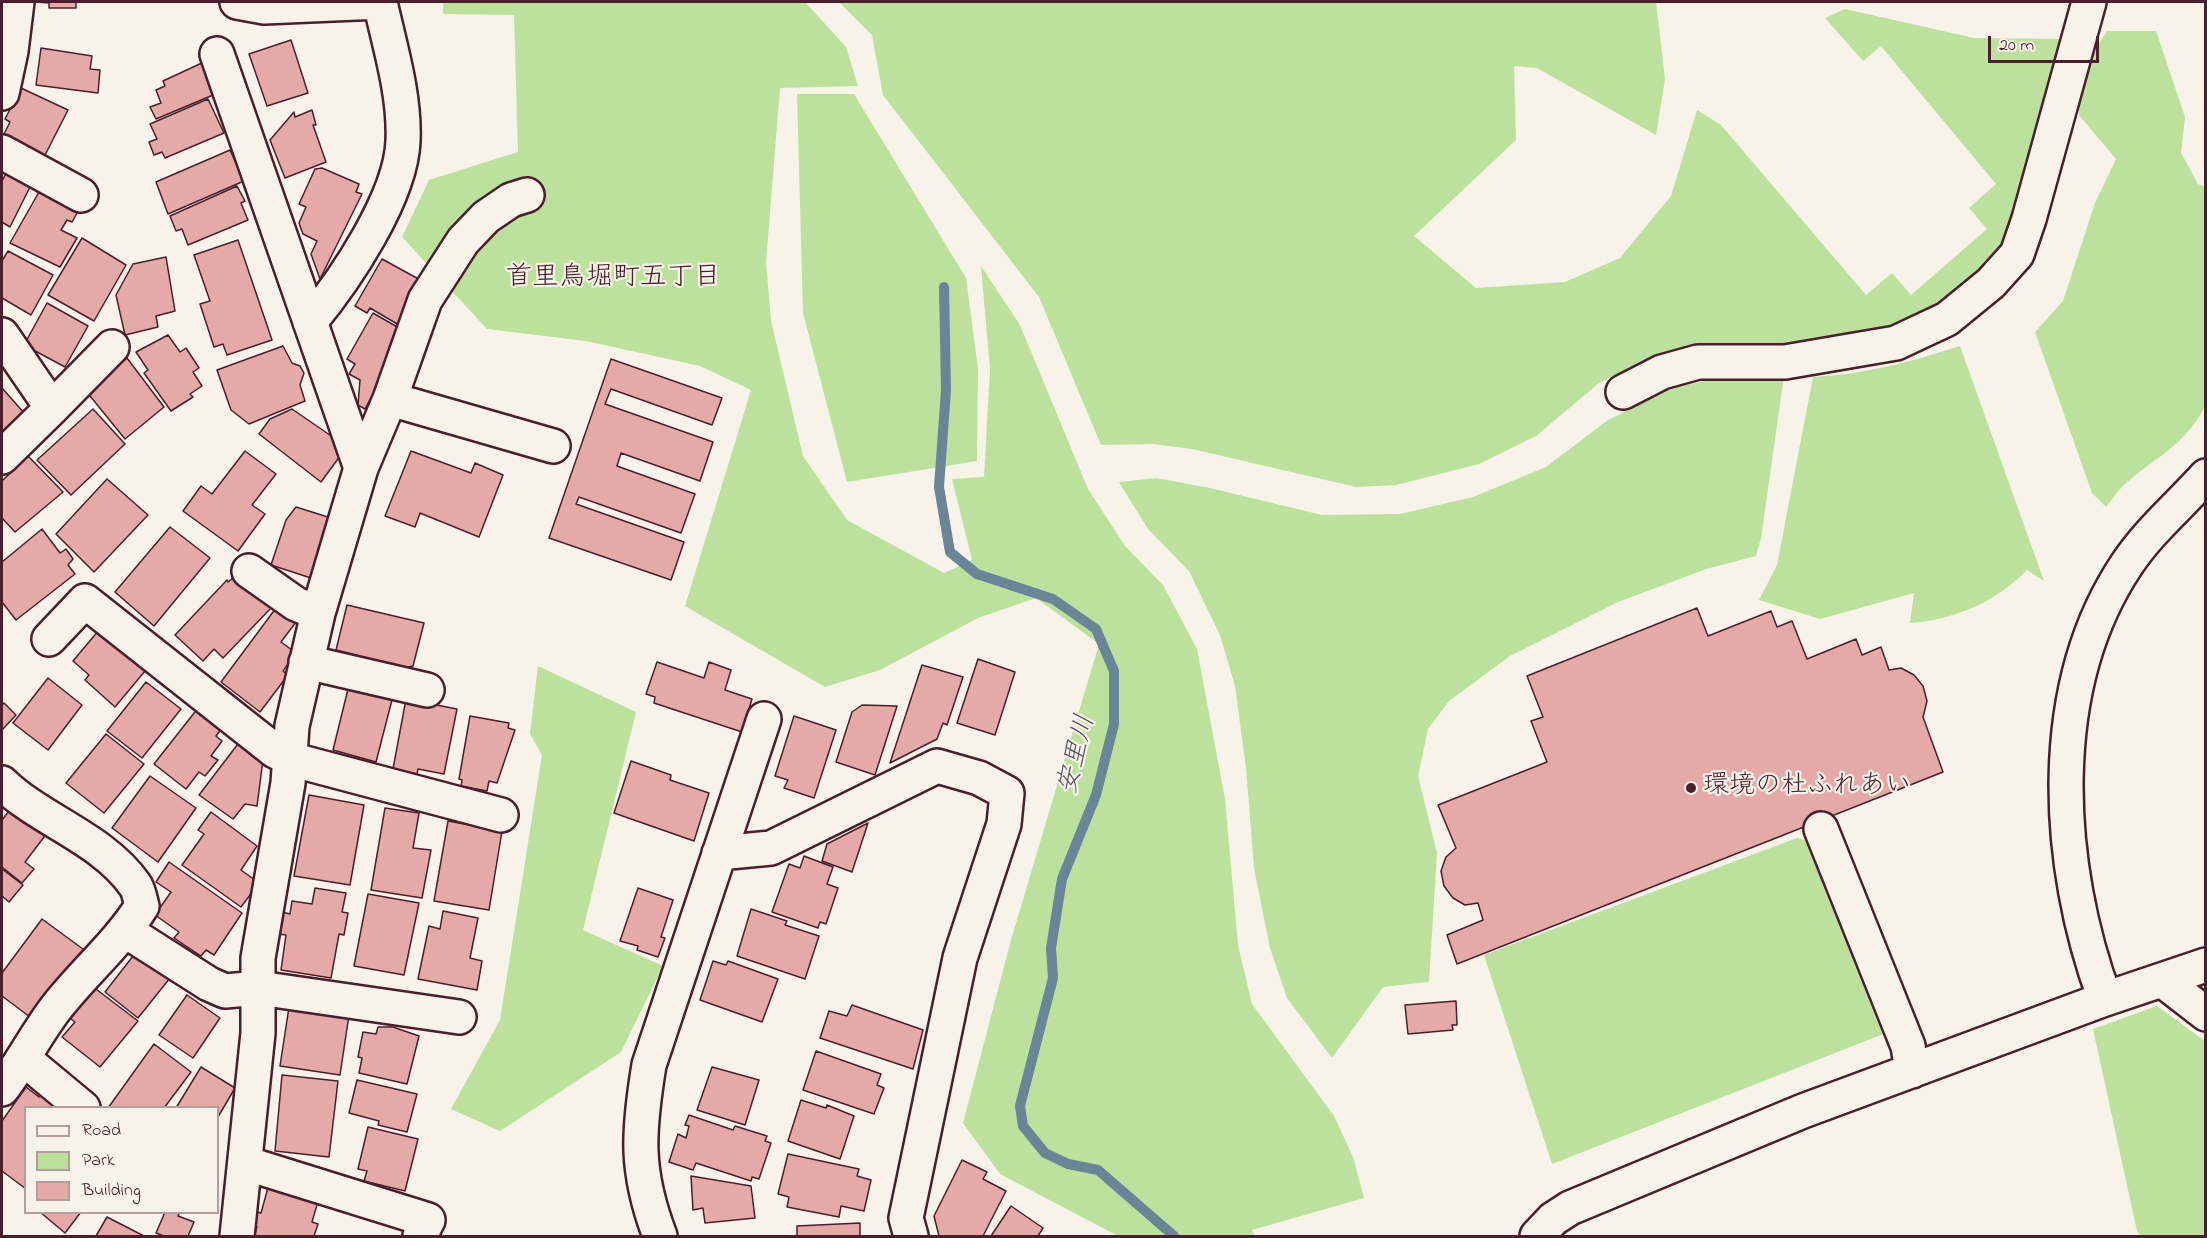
<!DOCTYPE html>
<html>
<head>
<meta charset="utf-8">
<style>
  body { margin:0 }
  #map { position:relative; width:2207px; height:1238px; overflow:hidden; background:#f7f3e8; font-family:"Indie Flower",sans-serif }
  canvas { display:block }
  .frame { position:absolute; inset:0; border:3px solid #4a1f2b; pointer-events:none }
  .legend { position:absolute; left:24px; top:1106px; width:195px; height:108px; box-sizing:border-box; background:#f7f3e8; border:2px solid #b29e9c; margin:0; padding:8px 10px; list-style:none; font-size:18px; color:#4a1f2b }
  .legend li { display:flex; align-items:center; gap:12px; height:30px }
  .legend b { width:30px; border:2px solid #b29e9c }
  .scale { position:absolute; left:1988px; top:36px; width:111px; height:27px; box-sizing:border-box; border:3px solid #4a1f2b; border-top:0; padding-left:8px; font-size:18px; line-height:21px; white-space:nowrap; color:#4a1f2b; -webkit-text-stroke:4px #f7f3e8; paint-order:stroke }
</style>
</head>
<body>
<div id="map">
<canvas width="2207" height="1238"></canvas>
<div class="frame"></div>
<ul class="legend">
<li><b style="height:8px;background:#f7f3e8"></b>Road</li>
<li><b style="height:16px;background:#bbe19c"></b>Park</li>
<li><b style="height:16px;background:#e5aaa7"></b>Building</li>
</ul>
<div class="scale">20 m</div>
</div>
<script>
const g = document.querySelector('canvas').getContext('2d');
g.lineJoin = 'round';
function fill(path, color) { g.fillStyle = color; g.fill(path, 'evenodd'); }
function strokePath(path, color, width, dash) { g.strokeStyle = color; g.lineWidth = width; g.lineCap = dash ? 'butt' : 'round'; g.setLineDash(dash || []); g.stroke(path); }
function drawText(font, color, halo, rows, align = 'center') {
  g.font = font + ' "Indie Flower","Klee One",sans-serif'; g.lineWidth = 4.5; g.setLineDash([]); g.textBaseline = 'middle'; g.strokeStyle = halo; g.fillStyle = color; for (const [text, x, y, turn = 0] of rows) {
    g.save(); g.translate(x, y); g.rotate((+turn || 0) * Math.PI / 180); g.textAlign = isNaN(turn) ? turn : align; if (halo) g.strokeText(text, 0, 0); g.fillText(text, 0, 0); g.restore();
  }
}
fill(new Path2D(`
  M443 2H805L846 47 858 86 780 88 766 262 771 321 803 456 847 520 944 573 972 560 952 479 984 477 990 369 981 266 1020 325 1088 489 1125 546 1163 585 1197 649 1225 799 1238 945 1252 1004 1334 1116 1353 1157 1364 1198 1252 1230 1255 1236H1118L1000 1174 963 1123 1011 940 1099 644 1036 598 978 618 880 670 825 687 685 606 751 390 700 366 586 341 487 329 402 237 429 180 518 152 514 15 443 14Z
  M839 2H1656L1665 79 1656 135 1537 68 1514 66 1516 140 1414 236 1476 288 1565 282 1620 258 1671 196 1697 110 1721 125 1866 295 1892 273 1911 295 1987 229 1969 208 1996 184 1881 46 1863 61 1825 18 1845 9 1974 38 2069 39 2002 259 1940 311 1901 329 1796 351 1705 346 1656 354 1599 383 1536 436 1479 464 1396 485 1356 487 1192 449 1153 444 1101 445 1039 297 883 95 872 35Z
  M2107 31H2156L2185 117 2181 153 2198 184 2205 187V406C2185 446 2155 457 2124 485 2117 491 2112 500 2106 507L2092 493 2035 332 2063 301 2095 203 2116 159 2079 115 2081 71Z
  M797 94H854L966 278 978 369 977 461 847 482 803 313Z
  M1960 346 2044 581 2027 570C1996 602 1954 620 1910 623L1914 593 1820 619 1759 600 1777 565 1813 377C1866 374 1910 362 1960 346Z
  M1784 376 1761 538 1756 556 1706 569 1618 602 1510 656 1449 701 1428 729 1418 776 1437 853 1429 982 1383 987 1332 1058 1287 998 1270 948 1254 868 1246 768 1235 686 1220 635 1189 571 1148 529 1119 482 1156 478 1210 488 1322 515 1400 514 1473 497 1546 467 1608 420 1674 388 1721 377Z
  M538 666 636 712 583 930 663 966 621 1052 500 1131 451 1109 500 1020 542 755 530 734Z
  M1797 838 1812 842 1891 1031 1552 1164 1484 955Z
  M2157 1006 2205 1041V1236H2141L2137 1231 2093 1029Z`), '#bbe19c');
strokePath(new Path2D(`
  M944 287 946 390 939 487 950 552 977 574 1053 599 1096 629 1114 671V724L1096 795 1062 879 1051 948 1053 978 1020 1106 1023 1126 1045 1153 1068 1164 1098 1170 1174 1236`), '#6a8498', 10);
const building = new Path2D(`
  M36 2H76V8H49V3Z
  M291 40 308 93 267 106 249 54Z
  M41 48 92 56 90 69 100 70 98 93 36 85Z
  M204 62 211 78 207 80 213 95 156 119 150 107 161 103 156 90 165 86 163 81Z
  M21 88 68 110 43 159 2 138 10 122 5 119Z
  M208 99 224 133 165 158 162 152 154 155 149 142 157 139 150 124Z
  M312 110 316 125H313L326 162 285 178 270 140 294 112 295 117Z
  M230 150 244 181 168 214 156 182Z
  M9 168 33 181 10 227 2 222V181Z
  M322 168 359 184 356 192 362 194 320 279 311 254 317 241 303 234 299 223 306 207 299 204 315 169Z
  M43 185 80 208 72 222 67 220 61 230 77 238 60 267 10 243Z
  M237 186 245 201 241 203 248 220 188 245 182 229 176 231 170 216Z
  M82 238 126 265 94 321 48 295Z
  M238 240 272 340 227 355 223 344 214 347 200 304 210 301 194 255Z
  M8 251 53 275 31 315 2 298V261Z
  M166 257 175 311 156 316 158 327 125 335 116 295 133 264Z
  M382 259 424 282 399 325 370 308 367 313 355 306Z
  M47 303 88 326 65 367 24 345Z
  M373 313 406 332 365 409 358 405 360 380 349 374 355 364 347 359Z
  M168 335 180 352 186 348 199 368 193 372 202 386 190 394 193 397 171 411 144 373 148 370 136 352Z
  M283 346 292 363 300 366 304 373 300 385 305 401 249 424 231 410 217 370Z
  M127 358 164 407 125 439 86 391Z
  M611 359 722 398 712 425 611 389 605 404 713 442 700 481 621 453 617 466 695 494 681 533 579 497 576 504 684 542 671 580 549 538Z
  M2 388 25 414 2 434Z
  M93 409 125 444 71 495 37 460Z
  M292 409 340 442 343 452 321 482 259 434 270 419Z
  M245 451 276 474 252 505 265 514 238 551 183 511 201 486 212 494Z
  M411 451 471 473 475 463 503 475 479 537 420 513 415 527 385 516Z
  M28 456 63 492 15 532 2 518V481Z
  M107 479 148 515 94 572 56 534Z
  M296 507 331 518 314 579 271 565 286 520Z
  M170 527 210 558 154 626 115 592Z
  M42 529 60 553 66 549 73 559 68 565 75 574 16 620 2 602V562Z
  M235 576 271 608 223 658 214 649 203 661 175 635 227 580 228 582Z
  M347 605 424 623 413 666 404 668 336 650Z
  M276 608 296 622 281 642 296 653 283 671 288 675 260 712 221 682Z
  M1697 608 1708 636 1771 611 1777 627 1792 621 1807 659 1856 639 1862 655 1881 647 1889 670 1901 668 1914 675 1923 686 1927 701 1923 717 1943 772 1457 964 1447 935 1483 920 1478 903 1465 905 1453 898 1444 886 1441 871 1446 857 1456 848 1438 805 1547 762 1531 721 1543 717 1527 676Z
  M99 630 150 665 115 707 85 680 89 675 73 661Z
  M978 659 1015 672 995 735 957 723Z
  M657 662 704 678 709 662 731 670 725 690 752 699 742 732 654 703 655 697 646 694Z
  M922 665 963 677 947 725 943 723 937 739 890 763Z
  M48 678 82 705 48 750 13 723Z
  M146 682 181 709 142 758 107 731Z
  M349 685 393 696 376 762 333 750Z
  M406 699 457 709 444 774 418 769 417 774 393 769Z
  M4 703 16 715 2 730V705Z
  M202 703 227 721 216 736 222 741 211 756 218 760 205 776 199 772 186 789 154 764Z
  M862 705 897 706 875 775 836 762 852 712Z
  M470 716 509 723 508 728 515 730 497 783 489 781 487 791 461 786 462 780 459 779Z
  M794 716 836 730 814 798 784 788 788 780 775 776Z
  M106 734 144 764 104 813 66 783Z
  M244 736 264 752 257 806 245 804 233 819 199 795Z
  M631 761 671 775 670 780 709 793 694 841 614 813Z
  M150 776 196 808 158 862 112 828Z
  M309 795 364 805 350 885 294 876Z
  M16 802 51 828 25 862 34 869 22 883 2 867V820Z
  M385 808 419 813 413 848 431 850 422 898 371 890Z
  M211 812 257 846 241 870 259 883 241 907 182 865 204 834 198 830Z
  M448 821 502 831 489 910 434 901Z
  M868 823 852 872 822 861 827 844Z
  M804 856 833 867 827 884 838 888 826 924 820 922 818 928 772 912 789 864 800 868Z
  M169 862 242 913 214 955 206 950 201 956 174 938 179 932 155 915 171 892 156 882Z
  M2 869 23 885 9 902 2 896Z
  M315 888 346 893 342 912 348 913 344 935 339 934 331 978 281 970 286 935 278 934 282 912 290 914 292 901 312 904Z
  M638 888 673 900 661 937 665 938 658 957 637 950 638 946 620 941Z
  M368 894 419 903 404 975 354 966Z
  M751 909 787 921 785 925 819 936 805 979 737 956Z
  M443 911 478 918 470 958 482 961 477 990 418 979 429 926 440 929Z
  M42 919 87 952 34 1020 2 996V973Z
  M137 951 170 978 138 1018 105 992Z
  M713 961 726 965 728 961 778 979 762 1022 700 1000Z
  M92 986 138 1021 100 1067 62 1037 75 1022 67 1016Z
  M187 995 220 1018 193 1058 159 1035Z
  M1456 1001 1457 1025H1452L1453 1030 1408 1034 1405 1005Z
  M852 1005 923 1030 913 1069 820 1038 829 1011 847 1016Z
  M289 1007 349 1015 340 1075 280 1066Z
  M378 1027H393L419 1036 407 1084 359 1073 362 1058 358 1057 363 1032 376 1034Z
  M154 1044 191 1072 164 1108H108Z
  M816 1051 881 1074 877 1085 884 1088 874 1114 803 1090Z
  M201 1067 235 1088 218 1117V1108H176Z
  M712 1067 759 1080 745 1125 697 1110Z
  M282 1075 338 1081 329 1157 275 1151Z
  M357 1080 417 1094 407 1132 378 1125 379 1121 349 1113Z
  M47 1086 68 1108H26V1189L2 1171V1121L26 1087 39 1097Z
  M801 1100 826 1108 827 1105 854 1116 840 1159 788 1141Z
  M689 1115 733 1130 735 1126 767 1136 765 1141 771 1143 759 1179 752 1177 751 1181 696 1163 693 1170 669 1162 678 1134 686 1138 689 1126 685 1125Z
  M368 1127 418 1139 405 1191 364 1181 367 1171 358 1169Z
  M788 1154 859 1169 857 1176 871 1180 864 1211 841 1206 839 1217 787 1207 789 1197 778 1194Z
  M962 1160 987 1172 983 1179 1006 1191 983 1236H939L934 1216Z
  M691 1176 751 1186 755 1218 705 1223 703 1208 693 1210Z
  M269 1184 319 1198 312 1222 318 1224 314 1236H254L257 1227 250 1224 254 1211 261 1213Z
  M1011 1206 1043 1228 1038 1236H991Z
  M40 1212H81L65 1233Z
  M165 1212H180L178 1216 194 1222 188 1236H164L156 1233Z
  M107 1217 144 1236H96Z
  M860 1223V1236H797V1226Z`);
fill(building, '#e5aaa7');
strokePath(building, '#4a1f2b', 1.5);
const minor = new Path2D(`
  M237 2 264 7 380 2
  M217 54 361 468
  M2 93 11 51 17 2
  M2 152 81 195
  M310 322C345 280 401 197 403 141 405 95 390 47 380 2
  M2 335 52 408 112 347
  M1623 392 1662 372 1698 362H1785L1896 343 1947 319 1991 283 2017 254 2029 219 2089 2
  M390 399 553 446
  M2 457 52 408
  M249 571 296 604 318 613
  M49 639 85 601 275 751 290 759 501 815
  M306 662 427 690
  M2 783C41 821 102 838 135 885 139 890 140 900 142 906 118 944 83 973 56 1008 36 1034 22 1063 2 1089
  M1821 829 1908 1046 1912 1071
  M719 853 771 848 937 766 979 778 1007 793 1004 824 960 958 906 1218 911 1236
  M126 931 209 984 225 991 259 988 459 1017
  M2162 980 2206 1014
  M2105 999C2055 864 2044 688 2127 564 2149 531 2179 506 2206 476
  M24 1059 83 1108
  M245 1163 428 1220 420 1236
  M237 1236 258 1033V958L288 783 292 726 318 613 361 468 390 399 425 300 463 241 486 217 511 200 527 195
  M660 1236C635 1171 638 1132 649 1065L764 719
  M1537 1236 1553 1219 1570 1208 1803 1111 2105 999 2206 965`);
strokePath(minor, '#4a1f2b', 38);
strokePath(minor, '#f7f3e8', 33);
for (const [x, y, r, color] of [
  [1691,788,6,"#4a1f2b"]
]) { const dot = new Path2D(); dot.arc(x, y, r, 0, 2 * Math.PI); g.fillStyle = color; g.fill(dot); strokePath(dot, '#f7f3e8', 2); }
drawText('26px', '#4a1f2b', '#f7f3e8', [
  ["環境の杜ふれあい",1703,788]
], 'left');
drawText('27px', '#4a1f2b', '#f7f3e8', [
  ["首里鳥堀町五丁目",613,280]
]);
drawText('italic 27px', '#5a5262', '#f7f3e8', [
  ["安里川",1079,755,-76]
]);
</script>
</body>
</html>
